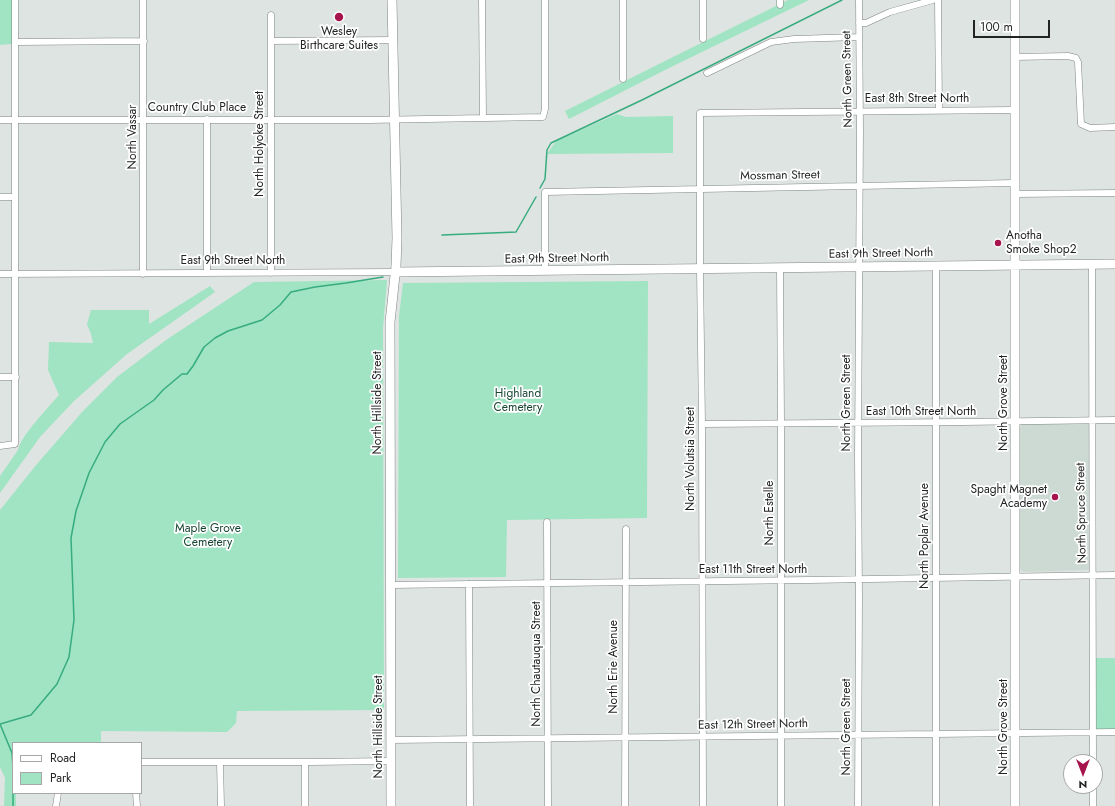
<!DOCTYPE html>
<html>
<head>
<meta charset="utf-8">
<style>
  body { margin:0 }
  #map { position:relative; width:1115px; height:806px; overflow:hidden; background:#dee4e1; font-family:Jost,sans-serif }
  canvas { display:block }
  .legend { position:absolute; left:12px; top:742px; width:130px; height:52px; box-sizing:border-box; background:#fff; border:1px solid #a7a7a7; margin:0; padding:5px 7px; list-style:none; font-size:12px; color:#222423 }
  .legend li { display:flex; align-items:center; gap:8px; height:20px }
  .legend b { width:20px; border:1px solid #a7a7a7 }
  .north { position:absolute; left:1063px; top:754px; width:40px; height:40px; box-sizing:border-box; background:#fff; border:1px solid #a7a7a7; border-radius:50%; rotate:180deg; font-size:11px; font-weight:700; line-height:16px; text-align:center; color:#222423 }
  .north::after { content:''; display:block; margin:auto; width:14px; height:18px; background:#a7134d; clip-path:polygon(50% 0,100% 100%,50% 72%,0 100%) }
  .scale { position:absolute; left:973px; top:20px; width:77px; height:18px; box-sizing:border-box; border:2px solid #222423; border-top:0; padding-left:5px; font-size:12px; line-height:14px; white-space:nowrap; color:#222423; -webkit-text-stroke:3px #fff; paint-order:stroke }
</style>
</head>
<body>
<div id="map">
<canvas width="1115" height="806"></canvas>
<ul class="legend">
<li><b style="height:5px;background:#fff"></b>Road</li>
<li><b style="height:11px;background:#a0e4c3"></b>Park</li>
</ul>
<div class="north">N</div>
<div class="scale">100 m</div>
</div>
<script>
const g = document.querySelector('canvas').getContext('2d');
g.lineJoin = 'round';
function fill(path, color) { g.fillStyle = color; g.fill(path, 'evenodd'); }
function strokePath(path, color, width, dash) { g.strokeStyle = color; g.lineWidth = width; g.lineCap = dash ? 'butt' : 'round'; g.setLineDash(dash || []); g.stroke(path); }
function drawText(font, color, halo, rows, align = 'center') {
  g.font = font + ' Jost,sans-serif'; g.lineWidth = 3.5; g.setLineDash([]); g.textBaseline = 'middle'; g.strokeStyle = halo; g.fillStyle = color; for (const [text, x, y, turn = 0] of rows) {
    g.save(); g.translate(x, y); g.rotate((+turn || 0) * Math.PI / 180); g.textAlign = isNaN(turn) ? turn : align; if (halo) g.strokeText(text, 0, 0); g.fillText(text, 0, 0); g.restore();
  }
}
fill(new Path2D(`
  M1022 424H1089L1090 426 1091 568 1089 570 1023 572 1020 569V428Z`), '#cddad3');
fill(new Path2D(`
  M0 0H12V44L0 45Z
  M788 0H809L669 68 569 119 565 111 677 55Z
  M617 114 626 117 673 116V153L547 154 556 141Z
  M387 280 383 328 384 710 237 711 236 723 227 732 101 731V743H13V793H16V806H4L5 778 0 767V510L37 464 83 411 117 377 166 340 254 282Z
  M648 281 647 518 507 520 506 577 398 578 399 316 403 283Z
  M210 286 215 292 127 354 74 401 40 437 0 493V476L18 450C22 434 48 408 59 395L48 370 49 342 93 343 91 334 87 324 91 310H149V324Z
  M1093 658H1115V732H1093Z`), '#a0e4c3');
strokePath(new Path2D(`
  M540 188 545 179 547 150 551 143 642 100 842 0
  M442 235 516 232 536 197
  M0 724 31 715 57 684 69 657 74 620 71 538 76 511 89 473 105 442 120 424 154 400 163 390 182 374H187L193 366 204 347 215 338 228 331 262 320 280 305 291 292 315 287 346 283 383 277
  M0 724 12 753 13 767
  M13 806V793`), '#36ac7f', 1.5);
const street = new Path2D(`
  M482 0 483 118
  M703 0V39
  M938 0 939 110
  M780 5V0
  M271 15V273
  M859 23H866L890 12 933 0
  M271 41 393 40
  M15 42 144 41
  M1014 57 1068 56 1076 58 1078 62 1081 124 1090 128 1115 127
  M707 73 771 42 794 39 859 37
  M623 79V0
  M207 119V273
  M0 120H369L543 117 545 109V0
  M1015 194 1115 193
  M0 197H15
  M1092 264 1093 762
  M936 266V806
  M780 268 781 423V806
  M545 271V192L1015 183
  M0 274 396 272
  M143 274V0
  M0 377H16
  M702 424 963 422 1115 420
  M0 446 15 444V0
  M547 522 548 806
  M469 584 470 806
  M390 585 810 580 1115 575
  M391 740 1115 732
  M141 762H311L391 761
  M220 762 221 806
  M305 762V806
  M1093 786V806
  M136 793 137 806
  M56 806 58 793
  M625 806 626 529
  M703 806 702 424 700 269V113L1014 110
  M858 806 859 597 858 456 860 129 859 0`);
const secondary = new Path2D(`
  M1015 0V806
  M396 272 1115 264
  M391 806 390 322 396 266 397 238 392 0`);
strokePath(street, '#7f8582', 7);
strokePath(secondary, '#7f8582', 10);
strokePath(street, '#fff', 6);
strokePath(secondary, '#fff', 9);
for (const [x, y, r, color] of [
  [339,17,5,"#a7134d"],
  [998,243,4,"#a7134d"],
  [1055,497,4,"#a7134d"]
]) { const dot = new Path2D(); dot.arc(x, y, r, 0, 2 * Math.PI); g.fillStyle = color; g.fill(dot); strokePath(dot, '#fff', 1.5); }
drawText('12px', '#222423', '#fff', [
  ["Wesley",339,32],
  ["Birthcare Suites",339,46],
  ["Anotha",1006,236,"left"],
  ["Smoke Shop2",1006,250,"left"],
  ["Spaght Magnet",1047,490,"right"],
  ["Academy",1047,504,"right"]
]);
drawText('12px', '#222423', '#fff', [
  ["North Green Street",848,79,-91],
  ["East 8th Street North",917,99],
  ["Country Club Place",197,108],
  ["North Vassar",133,137,-90],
  ["North Holyoke Street",260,144,-90],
  ["Mossman Street",780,176,-1],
  ["East 9th Street North",881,254,-1],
  ["East 9th Street North",557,259,-1],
  ["East 9th Street North",233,261],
  ["North Hillside Street",378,403,-90],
  ["North Green Street",847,403,-90],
  ["North Grove Street",1004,403,-90],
  ["East 10th Street North",921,412],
  ["North Volutsia Street",691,459,-90],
  ["North Estelle",770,513,-90],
  ["North Spruce Street",1082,513,-91],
  ["North Poplar Avenue",925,536,-90],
  ["East 11th Street North",753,570],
  ["North Chautauqua Street",537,664,-90],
  ["North Erie Avenue",614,667,-90],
  ["East 12th Street North",753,725,-1],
  ["North Hillside Street",379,727,-90],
  ["North Green Street",847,727,-90],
  ["North Grove Street",1004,727,-90]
]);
drawText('12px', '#184734', '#fff', [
  ["Highland",518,394],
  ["Cemetery",518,408],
  ["Maple Grove",208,529],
  ["Cemetery",208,543]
]);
</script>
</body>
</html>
